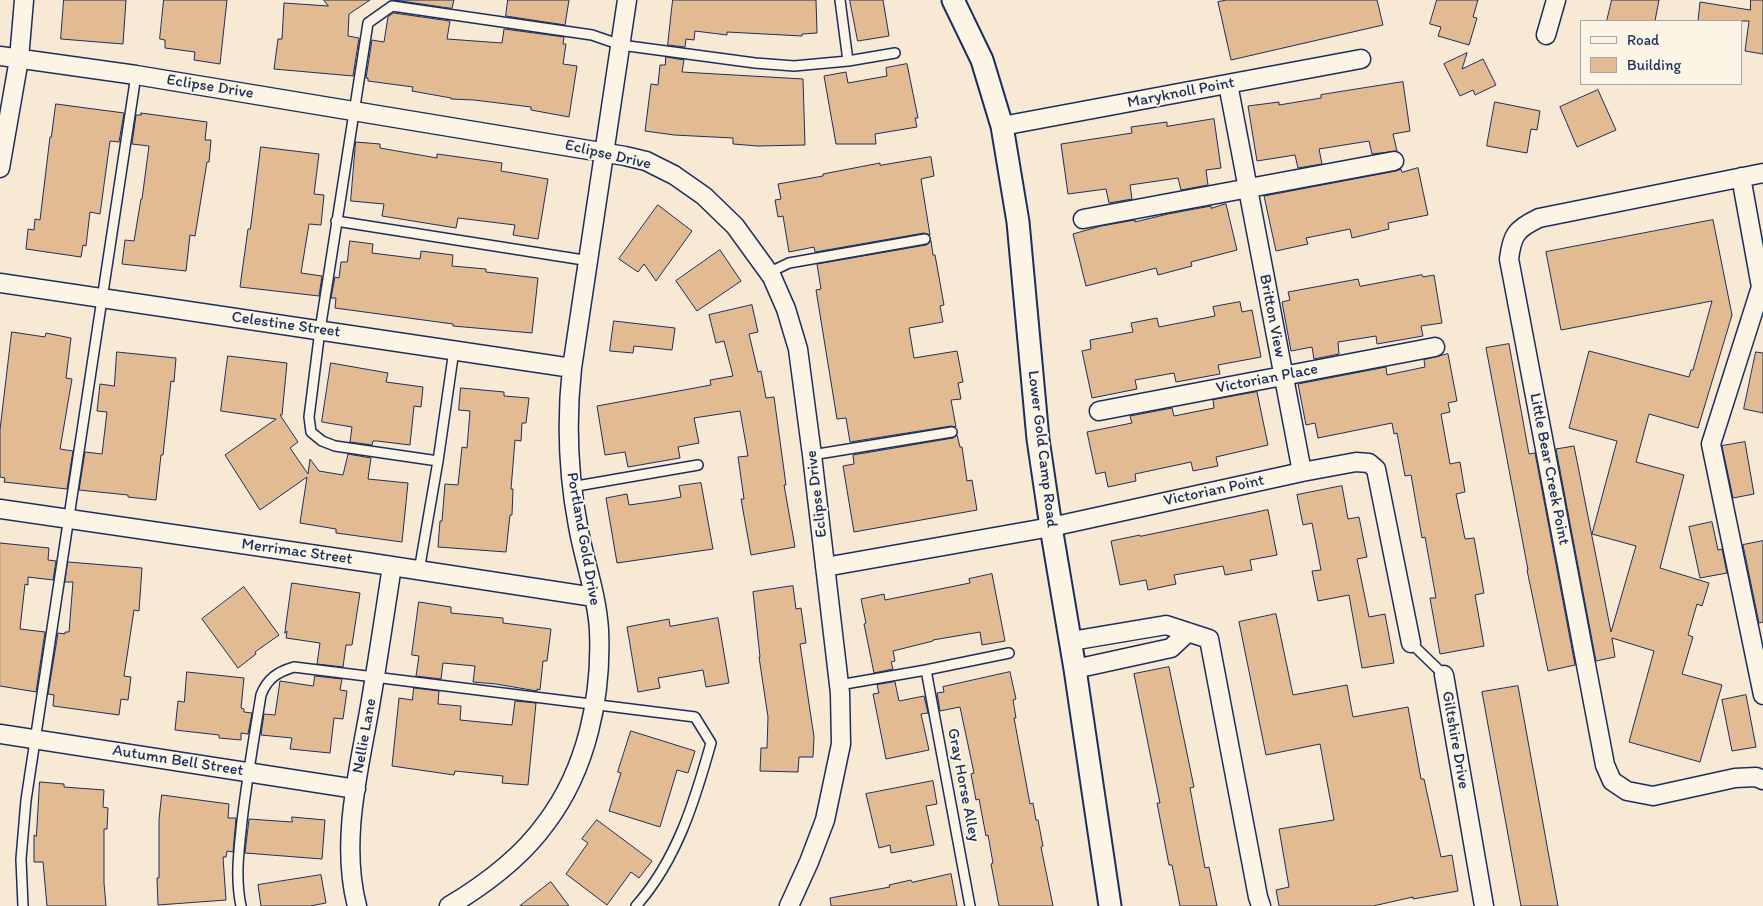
<!DOCTYPE html>
<html>
<head>
<meta charset="utf-8">
<style>
  body { margin:0 }
  #map { position:relative; width:1763px; height:906px; overflow:hidden; background:#f7e9d4; font-family:Itim,sans-serif }
  canvas { display:block }
  .legend { position:absolute; left:1580px; top:20px; width:162px; height:65px; box-sizing:border-box; background:#fcf5e5; border:1px solid #a2a6af; margin:0; padding:6px 9px; list-style:none; font-size:15px; color:#1b2f5e }
  .legend li { display:flex; align-items:center; gap:10px; height:25px }
  .legend b { width:25px; border:1px solid #a2a6af }
</style>
</head>
<body>
<div id="map">
<canvas width="1763" height="906"></canvas>
<ul class="legend">
<li><b style="height:6px;background:#fcf5e5"></b>Road</li>
<li><b style="height:14px;background:#e2bb92"></b>Building</li>
</ul>
</div>
<script>
const g = document.querySelector('canvas').getContext('2d');
g.lineJoin = 'round';
function fill(path, color) { g.fillStyle = color; g.fill(path, 'evenodd'); }
function strokePath(path, color, width, dash) { g.strokeStyle = color; g.lineWidth = width; g.lineCap = dash ? 'butt' : 'round'; g.setLineDash(dash || []); g.stroke(path); }
function drawText(font, color, halo, rows, align = 'center') {
  g.font = font + ' Itim,sans-serif'; g.lineWidth = 4; g.setLineDash([]); g.textBaseline = 'middle'; g.strokeStyle = halo; g.fillStyle = color; for (const [text, x, y, turn = 0] of rows) {
    g.save(); g.translate(x, y); g.rotate((+turn || 0) * Math.PI / 180); g.textAlign = isNaN(turn) ? turn : align; if (halo) g.strokeText(text, 0, 0); g.fillText(text, 0, 0); g.restore();
  }
}
const building = new Path2D(`
  M64 0H126L123 44 61 39Z
  M164 0H227L220 64 194 60 195 52 165 48V40L160 39Z
  M324 0H370L349 14 348 36 359 38 353 76 274 69 278 39H282L284 3 328 6Z
  M394 0H454L452 8Z
  M508 0H569L565 25 506 16Z
  M673 0H816L817 33 802 34V36L727 32V35L695 31 694 40 686 39 685 47 668 45Z
  M850 0H883L889 36 858 41Z
  M1227 0H1377L1383 25 1231 60 1218 2Z
  M1437 0H1478L1473 17 1477 18 1469 45 1438 36 1441 27 1430 24Z
  M1612 0H1659L1655 21H1607Z
  M1751 0H1763V54L1745 51 1749 21H1698L1700 2 1750 10Z
  M394 13 450 21 447 39 502 43 504 29 564 37 563 44H566L563 64 577 66 569 117 531 110V107L474 100 451 99V98L412 91 413 87 368 81V78H366L372 40 384 42 388 17Z
  M1467 53 1462 69 1483 59 1496 85 1475 95 1473 90 1460 96 1444 64Z
  M666 57 684 60 682 72 803 79 805 145 758 146 733 144V138L674 135 645 131 651 84 658 85 660 65H665Z
  M907 64 918 118H915L917 127 875 134 876 144H836L824 76 846 72 848 83 887 76 886 68Z
  M1403 82 1410 131 1393 134 1397 151 1372 154 1369 141 1319 149 1322 164 1298 168 1295 155 1257 161 1248 106 1279 102V105L1321 98V95Z
  M1598 90 1616 130 1577 147 1560 107Z
  M1495 102 1540 111 1537 130 1531 129 1527 153 1487 146Z
  M56 104 124 113 119 142 110 141 100 214 90 212 86 246 83 245 81 257 26 249 28 229 34 230 35 219 40 220 50 137H51Z
  M141 113 207 122 205 140H211L209 162H207L195 236 190 235 186 271 122 264 125 240 134 241 141 199H142L149 146 132 144 136 115H141Z
  M1214 119 1221 168 1206 170 1208 185 1181 190 1178 178 1130 185 1132 199 1109 203 1106 189 1068 194 1061 144 1132 133 1131 127 1167 122V126Z
  M356 142 380 144V148L437 158V154L502 163 501 171 548 179 538 239 513 235 515 225 458 218 456 228 382 216 384 204 351 201Z
  M261 147 319 154 314 194 324 195 321 225 309 224 301 273 322 276 319 296 240 287 248 229H250Z
  M931 157 934 176 921 179 930 235 924 233 815 252 814 247 789 252 783 216 778 217 775 200 781 199 778 184 823 176V174L880 163V165Z
  M1418 168 1428 215 1388 223 1389 229 1352 238 1350 229 1306 238 1308 244 1276 251 1264 196 1396 171 1401 169 1402 172Z
  M1226 204 1237 250 1191 262 1192 266 1158 275 1156 268 1086 286 1073 234 1101 226 1135 220V222L1168 214 1211 206V208Z
  M658 205 692 231 656 281 644 264 638 272 619 259Z
  M1713 220 1732 315 1698 428 1649 414 1636 462 1684 475 1660 568 1709 583 1702 606 1697 604 1688 635 1693 637 1682 674 1722 685 1700 762 1629 742 1654 651 1612 638 1615 657 1596 661 1556 449 1574 446 1611 632 1636 546 1592 534 1617 441 1569 428 1589 351 1689 377 1691 370H1693L1712 301 1561 330 1546 252Z
  M350 241 373 244 372 253 420 259 421 251 453 255 452 266 486 269V272L538 278 532 333 453 326V324L335 308 336 298H331L335 277 339 278 341 262H347Z
  M931 241 933 255H935L944 305 940 306 943 322 909 328 914 358 957 351 963 382 958 383 961 399 951 400 956 427 951 426 850 442 846 418 837 419 816 290 821 289 817 264 926 245Z
  M720 250 741 281 697 311 676 281Z
  M1422 275 1423 277 1434 275 1442 323 1421 326 1423 336 1377 344 1376 336 1338 342 1339 354 1314 359 1312 347 1291 351 1282 302 1290 300 1288 292 1358 279 1360 286Z
  M1240 302 1242 312 1252 310 1261 357 1218 365 1220 374 1176 382 1174 373 1135 380 1137 389 1092 398 1082 351 1091 349 1090 340 1133 332 1131 323 1157 318 1159 327 1215 316 1213 307Z
  M752 305 758 332 749 334 758 372 761 371 766 398 774 397 786 485H784L795 547 751 555 741 499H744L738 457 748 456 740 411 694 418 699 443 678 447 680 458 628 467 625 452 605 455 597 406 711 385 710 380 733 376 724 341 716 343 709 315Z
  M614 321 675 328 672 350 634 346 633 353 610 351Z
  M12 332 45 337 46 333 71 338 66 378 72 379 60 449 73 451 67 489 4 482 5 478 0 477V430Z
  M1509 344 1529 454 1535 453 1575 665 1548 671 1527 570H1528L1486 348Z
  M117 352 176 358 174 382 171 381 163 455H161L156 500 128 497V495L79 490 85 452 102 454 107 412 97 411 100 384 114 386Z
  M1756 352 1763 353V413L1744 409Z
  M1448 354 1457 401 1448 403 1450 412 1441 414 1450 464 1460 462 1465 492 1456 494 1465 539 1474 538 1484 593 1475 595 1484 646 1440 654 1430 598H1436L1425 537 1422 538 1411 475 1405 476 1397 433 1394 434 1392 423 1318 438 1315 423 1306 425 1298 384 1386 367 1387 375 1425 367 1424 360Z
  M228 356 287 363 282 415H280L298 442 290 448 308 474 310 459 319 471 343 475 348 454 371 458 368 479 408 483 402 542 336 533V529L300 523 307 477 260 510 225 455 276 419 221 411Z
  M331 363 388 373 386 382 423 387 421 407 414 406 410 445 377 441H373L372 445 350 442 352 427 322 422Z
  M461 388 504 392V396L529 398 526 423H522L521 441 515 440 511 489H513L512 515H510L506 552 438 547 440 521H442L445 484 458 485 462 447 467 448 470 411 459 410Z
  M1257 392 1268 445 1216 457 1218 466 1193 471 1191 462 1135 474 1136 481 1108 487 1105 472 1096 474 1087 432 1132 423 1130 416 1172 408 1174 416 1214 408 1213 400Z
  M957 435 960 447H962L967 481 972 480 977 510 854 532 843 466 854 464 853 455 953 438Z
  M1745 442 1754 494 1733 498 1722 446Z
  M701 483 713 549 617 563 606 498 627 494 629 505 665 500 681 497 679 486Z
  M1342 486 1348 519 1359 517 1367 557 1357 559 1369 617 1385 614 1394 663 1362 668 1349 595 1318 601 1312 571 1321 570 1312 523 1303 525 1297 495Z
  M1268 510 1277 555 1250 560 1252 570 1225 575 1223 566 1174 575 1176 584 1148 590 1146 580 1120 585 1111 541 1140 535V536Z
  M1712 522 1718 550 1722 549 1727 573 1700 578 1689 527Z
  M1763 541V622L1759 623 1743 545Z
  M0 543 49 548 48 560 56 561 53 580 28 577V585L25 584 20 629 45 632 36 692 0 686Z
  M68 562 142 568 139 611 134 610 124 676 131 677 128 700 121 699 119 715 53 706 54 695 48 694 58 633 65 634V632H69L73 582H65Z
  M992 574 1005 641 982 645 980 632 933 640V641L893 651 895 661 891 662 893 669 874 673 864 624 866 623 861 599 884 594 885 600 970 583 969 579Z
  M292 583 360 593 352 645H346L343 667 317 664 320 643 286 638 287 631 285 633Z
  M793 586 796 609 801 608 806 643 800 644 814 737 813 757H799L798 772 760 771 761 748H767L768 717 759 657H760L753 592Z
  M244 587 279 635 255 652 256 654 238 668 202 619Z
  M419 602 451 607V613L503 618V623L551 629 547 661H543L540 690 537 689V691L496 684 473 682 475 666 443 663 441 679 416 676 419 656 412 655Z
  M1276 614 1293 695 1347 685 1353 717 1408 707 1421 779H1424L1441 857 1452 855 1458 891 1413 899V897L1373 906H1279L1276 890 1289 887 1279 829 1334 820 1320 744 1266 755 1239 622Z
  M718 618 729 683 706 687 703 670 658 678 660 688 638 692 627 627 669 619 670 626Z
  M1169 667 1194 787 1190 788 1205 868 1209 867 1217 906H1180L1172 865H1169L1157 803H1160L1134 674Z
  M187 672 244 678 241 708 244 709V712L252 713 248 734 241 733V740L219 738V735L175 730 178 701 184 702Z
  M1010 672 1016 699 1013 700 1016 718H1014L1030 804 1033 803 1036 820H1038L1043 846 1041 847 1053 906H999L991 864 993 863 988 835 986 836 979 799 976 800 971 774 974 773 960 707 940 711 937 693 944 692 943 687Z
  M315 676 342 679 340 690 347 691 343 719 334 718 330 753 290 749 292 738 261 735 264 714 275 715 280 681 313 686Z
  M895 682 899 701 924 696 928 713 921 714 929 750 886 759 873 694 879 693 877 685Z
  M1518 686 1558 906H1521L1482 692Z
  M414 688 439 691 438 704 461 706 460 720 512 725 515 701 536 703 528 785 502 783 503 776 455 771 454 775 392 766 399 698 412 700Z
  M1746 695 1756 747 1732 751 1722 700Z
  M631 731 695 751 688 773 677 770 660 827 609 811 621 773 618 772Z
  M933 781 937 804 926 806 934 845 891 853 890 845 879 848 866 794Z
  M40 782 64 784V787L104 790 103 807 108 808 107 829H104V883L106 906H47L43 862H34V835L36 836Z
  M162 795 229 804 228 818H236L233 852 227 851 226 857H223L226 900 158 905 157 878H159V820Z
  M292 817 325 820 322 859 245 853 249 819 292 822Z
  M597 820 652 861 639 878 631 872 607 905 566 874 588 843 582 839Z
  M951 874 957 906H831L830 898 890 887 889 885 911 880 912 882Z
  M321 875 326 903 310 906H261L258 885Z
  M551 882 569 906H520Z`);
fill(building, '#e2bb92');
strokePath(building, '#1b2f5e', 1);
const service = new Path2D(`
  M840 0 848 61
  M336 221 590 261
  M768 273 789 263 925 239
  M812 455 952 432
  M438 461 335 446 322 441 311 432 309 417 320 330 368 23 392 6 592 35 621 45 755 63 794 66 848 61 895 53
  M571 487 698 465
  M419 571 438 461 454 350
  M1411 643 1444 675
  M926 670 1009 653
  M839 685 926 670 970 906
  M23 906 21 859 26 800 136 75
  M241 906C235 877 239 850 242 821 247 779 254 737 261 695 267 679 277 672 294 667L695 717 711 743C695 800 677 860 636 906`);
const minor = new Path2D(`
  M1546 35 1556 0
  M0 56 136 75 625 156 646 161 674 175 704 196 735 226 772 277 786 309 798 349 812 455 840 693 841 744 825 820 809 862 789 906
  M1228 84 1302 472
  M1002 126 1361 59
  M0 168 19 59 24 0
  M1763 173 1539 218C1516 229 1512 235 1509 259L1605 765 1612 781 1627 791 1653 796 1735 778 1756 777 1763 780
  M1741 177 1761 287 1711 444 1763 695
  M1083 219 1394 161
  M0 283 572 368
  M1099 411 1435 347
  M0 509 372 563 594 597
  M825 567 1051 527 1302 472 1356 462 1369 463 1376 469 1411 643
  M1071 641 1166 625 1209 639 1258 897 1261 906
  M1075 669 1171 648 1188 632
  M1444 675 1484 906
  M0 734 356 789
  M357 906C340 841 359 770 370 706 378 659 385 612 392 566
  M449 906C486 884 521 858 546 823 587 769 602 696 599 630 597 594 584 561 578 526 568 473 566 422 572 368L627 0`);
const tertiary = new Path2D(`
  M953 0 982 60 1002 126 1018 222 1038 439 1051 527 1075 669 1110 906`);
strokePath(service, '#1b2f5e', 12);
strokePath(minor, '#1b2f5e', 21);
strokePath(tertiary, '#1b2f5e', 25);
strokePath(service, '#fcf5e5', 9);
strokePath(minor, '#fcf5e5', 18);
strokePath(tertiary, '#fcf5e5', 21);
drawText('16px', '#1b2f5e', '#fcf5e5', [
  ["Eclipse Drive",210,87,9],
  ["Maryknoll Point",1181,93,-11],
  ["Eclipse Drive",608,155,13],
  ["Britton View",1272,316,79],
  ["Celestine Street",286,325,8],
  ["Victorian Place",1267,379,-11],
  ["Lower Gold Camp Road",1042,449,83],
  ["Little Bear Creek Point",1549,469,79],
  ["Victorian Point",1214,491,-12],
  ["Eclipse Drive",817,494,-97],
  ["Portland Gold Drive",583,539,80],
  ["Merrimac Street",297,552,8],
  ["Nellie Lane",365,736,-80],
  ["Giltshire Drive",1455,740,80],
  ["Autumn Bell Street",178,761,9],
  ["Gray Horse Alley",963,785,79]
]);
</script>
</body>
</html>
